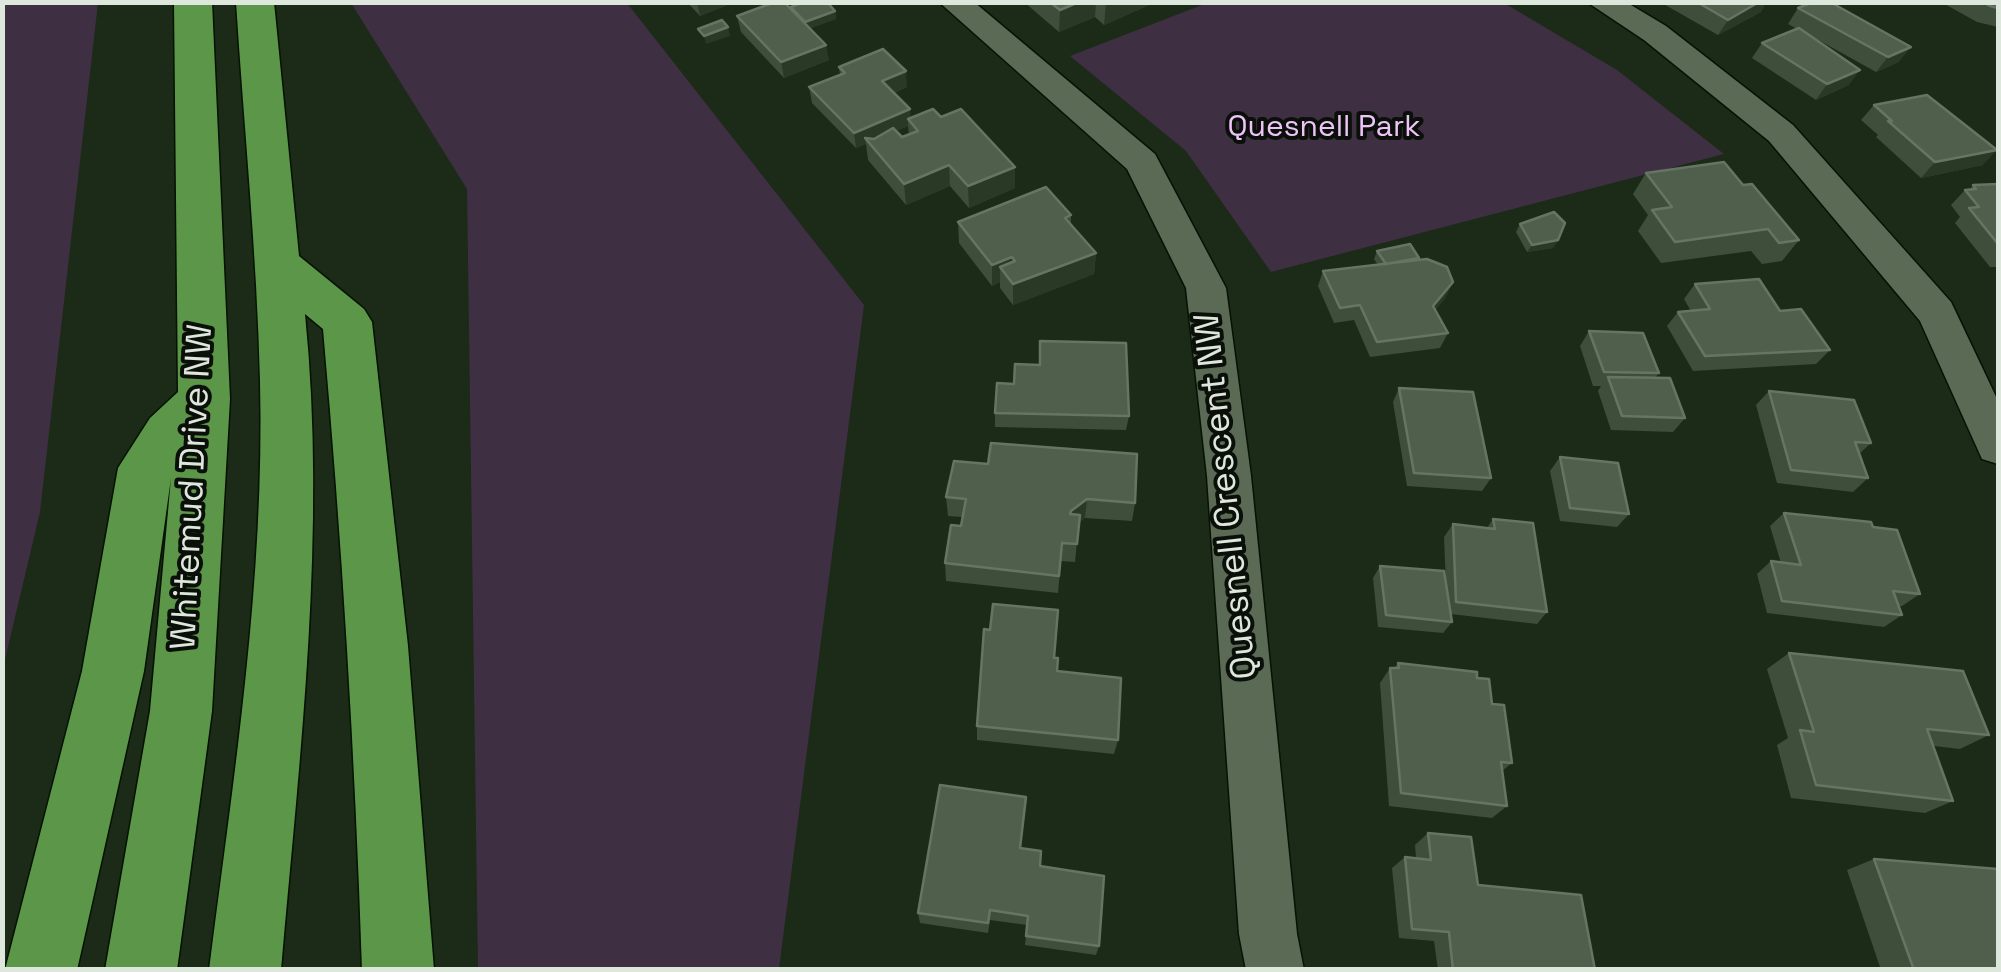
<!DOCTYPE html>
<html>
<head>
<meta charset="utf-8">
<style>
  body { margin:0 }
  #map { position:relative; width:2001px; height:972px; overflow:hidden; background:#1c2a18; font-family:"Space Grotesk",sans-serif }
  canvas { display:block }
  .frame { position:absolute; inset:0; border:5px solid #dee7db; pointer-events:none }
</style>
</head>
<body>
<div id="map">
<canvas width="2001" height="972"></canvas>
<div class="frame"></div>
</div>
<script>
const g = document.querySelector('canvas').getContext('2d');
g.lineJoin = 'round';
function fill(path, color) { g.fillStyle = color; g.fill(path, 'evenodd'); }
function strokePath(path, color, width, dash) { g.strokeStyle = color; g.lineWidth = width; g.lineCap = dash ? 'butt' : 'round'; g.setLineDash(dash || []); g.stroke(path); }
function drawText(font, color, halo, rows, align = 'center') {
  g.font = font + ' "Space Grotesk",sans-serif'; g.lineWidth = 8; g.setLineDash([]); g.textBaseline = 'middle'; g.strokeStyle = halo; g.fillStyle = color; for (const [text, x, y, turn = 0] of rows) {
    g.save(); g.translate(x, y); g.rotate((+turn || 0) * Math.PI / 180); g.textAlign = isNaN(turn) ? turn : align; if (halo) g.strokeText(text, 0, 0); g.fillText(text, 0, 0); g.restore();
  }
}
fill(new Path2D(`
  M3 2 98 3 40 512 3 668Z
  M351 3H627L864 305 779 969H478L467 189Z
  M1207 3H1504L1617 70 1724 154 1271 272 1186 151 1070 56Z`), '#3e2f42');
const minor = new Path2D(`
  M939 2H974L1155 154 1226 288 1251 476 1297 934 1304 970H1246L1239 934 1207 476 1186 288 1127 169Z
  M1587 2H1626L1666 26 1793 125 1951 302 1998 401V464L1982 459 1920 321 1769 141 1644 40Z`);
const highway = new Path2D(`
  M174 2H212L230 399 212 711 177 970H105L150 711 171 478 144 671 77 970H5L82 671 118 468 150 418 178 392Z
  M236 2H274L299 256 364 309 372 322 408 646 434 970H362C355 756 342 542 323 329L305 314C327 532 300 752 281 970H209C234 775 265 578 260 381 257 255 244 128 236 2Z`);
strokePath(minor, '#061203', 3);
strokePath(highway, '#061203', 3);
fill(minor, '#5a6a55');
fill(highway, '#5c9749');
fill(new Path2D(`
  M687 2H735L700 16Z
  M1024 2H1156L1104 25 1095 17 1059 32Z
  M1660 2H1766L1761 12 1718 35Z
  M1941 2H1998V27L1977 22Z
  M791 7 835 11 836 19 810 28 829 60 784 78 741 32 737 16 791 10Z
  M1798 8 1899 62 1876 72 1813 37 1849 85 1816 100 1752 58 1762 43 1797 29 1788 24Z
  M839 67 907 87 894 93 911 118 941 117 1015 167V188L969 208 950 186 906 205 868 160 866 144 856 148 812 103 809 87 840 75ZM908 126 909 135 902 137 896 131Z
  M1874 105 1983 165 1921 178 1876 137 1878 135 1861 120Z
  M1646 173 1743 185 1799 240 1782 261 1762 264 1751 251 1661 263 1638 231 1648 215 1633 194Z
  M1998 184V267H1990L1955 223 1960 217 1951 205 1965 190H1969L1973 185Z
  M1071 215V224L1096 253 1094 274 1013 305 1000 288V282L992 286 959 243 958 222Z
  M1520 224 1558 240 1553 248 1527 252 1516 232Z
  M1377 251 1419 258V260L1446 297 1435 310 1448 333 1440 348 1370 357 1354 320 1334 323 1318 286 1323 271 1378 265 1374 259Z
  M1695 284 1780 311 1830 350 1816 364 1693 371 1667 326 1678 312 1691 311 1684 299Z
  M1589 331 1659 373 1655 378 1685 418 1673 432 1611 430 1598 391 1601 386H1593L1580 346Z
  M1399 388 1491 478 1482 491 1407 486 1393 402Z
  M1769 391 1871 443 1859 454 1868 478 1853 492 1777 483 1756 405Z
  M995 413 1129 416 1126 430 995 427Z
  M1560 457 1629 514 1617 527 1560 521 1550 471Z
  M954 461 1135 503 1132 521 1085 518 1079 522 1075 562 1061 561 1058 593 946 581 945 563 961 526 963 517 948 516 946 497Z
  M1784 513 1873 527 1920 594 1902 606H1898L1902 615 1884 627 1767 613 1757 574 1771 561 1781 563 1770 526Z
  M1493 519 1547 612 1537 624 1451 614 1452 622 1443 633 1378 627 1373 578 1380 566 1446 585 1444 537 1453 524 1487 528Z
  M1789 653 1989 735 1960 749 1934 746 1953 801 1925 813 1791 798 1777 745 1788 738 1767 669Z
  M1054 658 1057 671 1118 740 1114 754 977 740V726Z
  M1398 663 1477 678 1492 704 1512 763 1502 771 1507 806 1492 818 1389 806 1380 683 1390 668H1394Z
  M1026 797 1021 848 1040 866 1099 946 1096 955 1025 945 1027 925 990 920 988 933 920 923 918 913Z
  M1428 833 1478 885 1595 970H1438L1434 941 1399 938 1392 868 1405 857 1416 858 1415 845Z
  M1874 859 1998 970H1881L1847 870Z`), '#3f4e3b');
fill(new Path2D(`
  M697 2H735L700 16Z
  M1079 2H1096L1095 17 1059 32 1060 10Z
  M1156 2 1104 25 1106 3Z
  M1759 2H1766L1761 12 1718 35 1728 20Z
  M835 11 836 19 807 30 805 22Z
  M728 27 730 36 706 44 704 36Z
  M826 45 829 60 784 78 781 62Z
  M1911 47 1899 62 1876 72 1888 57Z
  M1860 70 1849 85 1816 100 1827 84Z
  M906 71 907 87 884 97 882 81Z
  M910 109 911 123 908 119V126L869 143 865 138 866 144 856 148 854 133Z
  M1997 150 1983 165 1921 178 1935 162Z
  M949 165 950 186 906 205 904 184Z
  M1015 167V188L969 208 968 186Z
  M1558 240 1553 248 1527 252 1532 245Z
  M1096 253 1094 274 1013 305V284Z
  M1012 257V278L1000 267V282L992 286V265Z
  M1453 282 1446 297 1426 321 1433 306Z
  M1087 499 1085 518 1069 529 1071 511Z`), '#2a3826');
const building = new Path2D(`
  M775 2H784L826 45 781 62 737 16Z
  M803 2H827L835 11 805 22 791 7Z
  M1050 2H1079L1060 10Z
  M1697 2H1759L1728 20Z
  M1813 2H1830L1911 47 1888 57 1798 8Z
  M1983 2H1998V8L1990 6Z
  M722 20 728 27 704 36 698 29Z
  M1799 28 1860 70 1827 84 1762 43Z
  M883 49 906 71 882 81 910 109 854 133 809 87 845 73 839 67Z
  M1927 95 1997 150 1935 162 1888 121H1892L1874 105Z
  M933 109 941 117 961 109 1015 167 968 186 949 165 904 184 865 138 874 139 893 128 902 137 918 131 908 119Z
  M1724 162 1743 185 1752 184 1799 240 1779 243 1768 229 1675 242 1652 210 1672 207 1646 173Z
  M1998 184V244L1969 208 1979 207 1965 190 1976 189 1973 185Z
  M1046 187 1071 215 1065 218 1096 253 1013 284 1000 267 1015 261 1012 257 992 265 958 222Z
  M1554 212 1565 223 1558 240 1532 245 1520 224Z
  M1410 244 1419 258 1386 264 1377 251Z
  M1427 259 1447 267 1453 282 1433 306 1448 333 1377 342 1360 305 1340 308 1323 271Z
  M1759 279 1780 311 1801 309 1830 350 1705 356 1678 312 1710 309 1695 284Z
  M1589 331 1643 333 1659 373 1604 372Z
  M1040 341 1126 343 1129 416 995 413 997 383 1014 384 1015 364 1040 365Z
  M1608 377 1670 378 1685 418 1622 416Z
  M1399 388 1473 392 1491 478 1414 473Z
  M1769 391 1854 400 1871 443 1855 442 1868 478 1791 470Z
  M991 443 1137 454 1135 503 1087 499 1071 511 1070 514 1080 515 1077 544 1062 543 1059 576 945 563 951 525 961 526 966 499 946 497 954 461 988 464Z
  M1560 457 1618 463 1629 514 1570 508Z
  M1784 513 1871 522 1873 527 1897 530 1920 594 1893 591 1902 615 1782 601 1771 561 1801 565Z
  M1493 519 1533 523 1547 612 1456 602 1453 524 1495 529Z
  M1380 566 1444 571 1452 622 1386 615Z
  M993 604 1058 610 1054 658H1058L1057 671 1121 678 1118 740 977 726 984 629 990 630Z
  M1789 653 1963 671 1989 735 1927 729 1953 801 1816 785 1800 730 1814 732Z
  M1398 663 1477 672V678L1489 679 1492 704 1504 705 1512 763 1501 762 1507 806 1401 793 1390 668H1399Z
  M940 785 1026 797 1020 848 1041 851 1040 866 1104 876 1099 946 1026 936 1028 916 990 910 988 923 918 913Z
  M1428 833 1471 837 1478 885 1581 895 1595 970H1453L1449 932 1412 929 1405 857 1431 860Z
  M1874 859 1998 869V970H1914Z`);
fill(building, '#505e4c');
strokePath(building, '#667463', 2.5);
drawText('30px', '#eec3fa', '#0a1009', [
  ["Quesnell Park",1324,128]
]);
drawText('35px', '#dee7db', '#0a1009', [
  ["Whitemud Drive NW",193,487,-87],
  ["Quesnell Crescent NW",1227,496,-96]
]);
</script>
</body>
</html>
